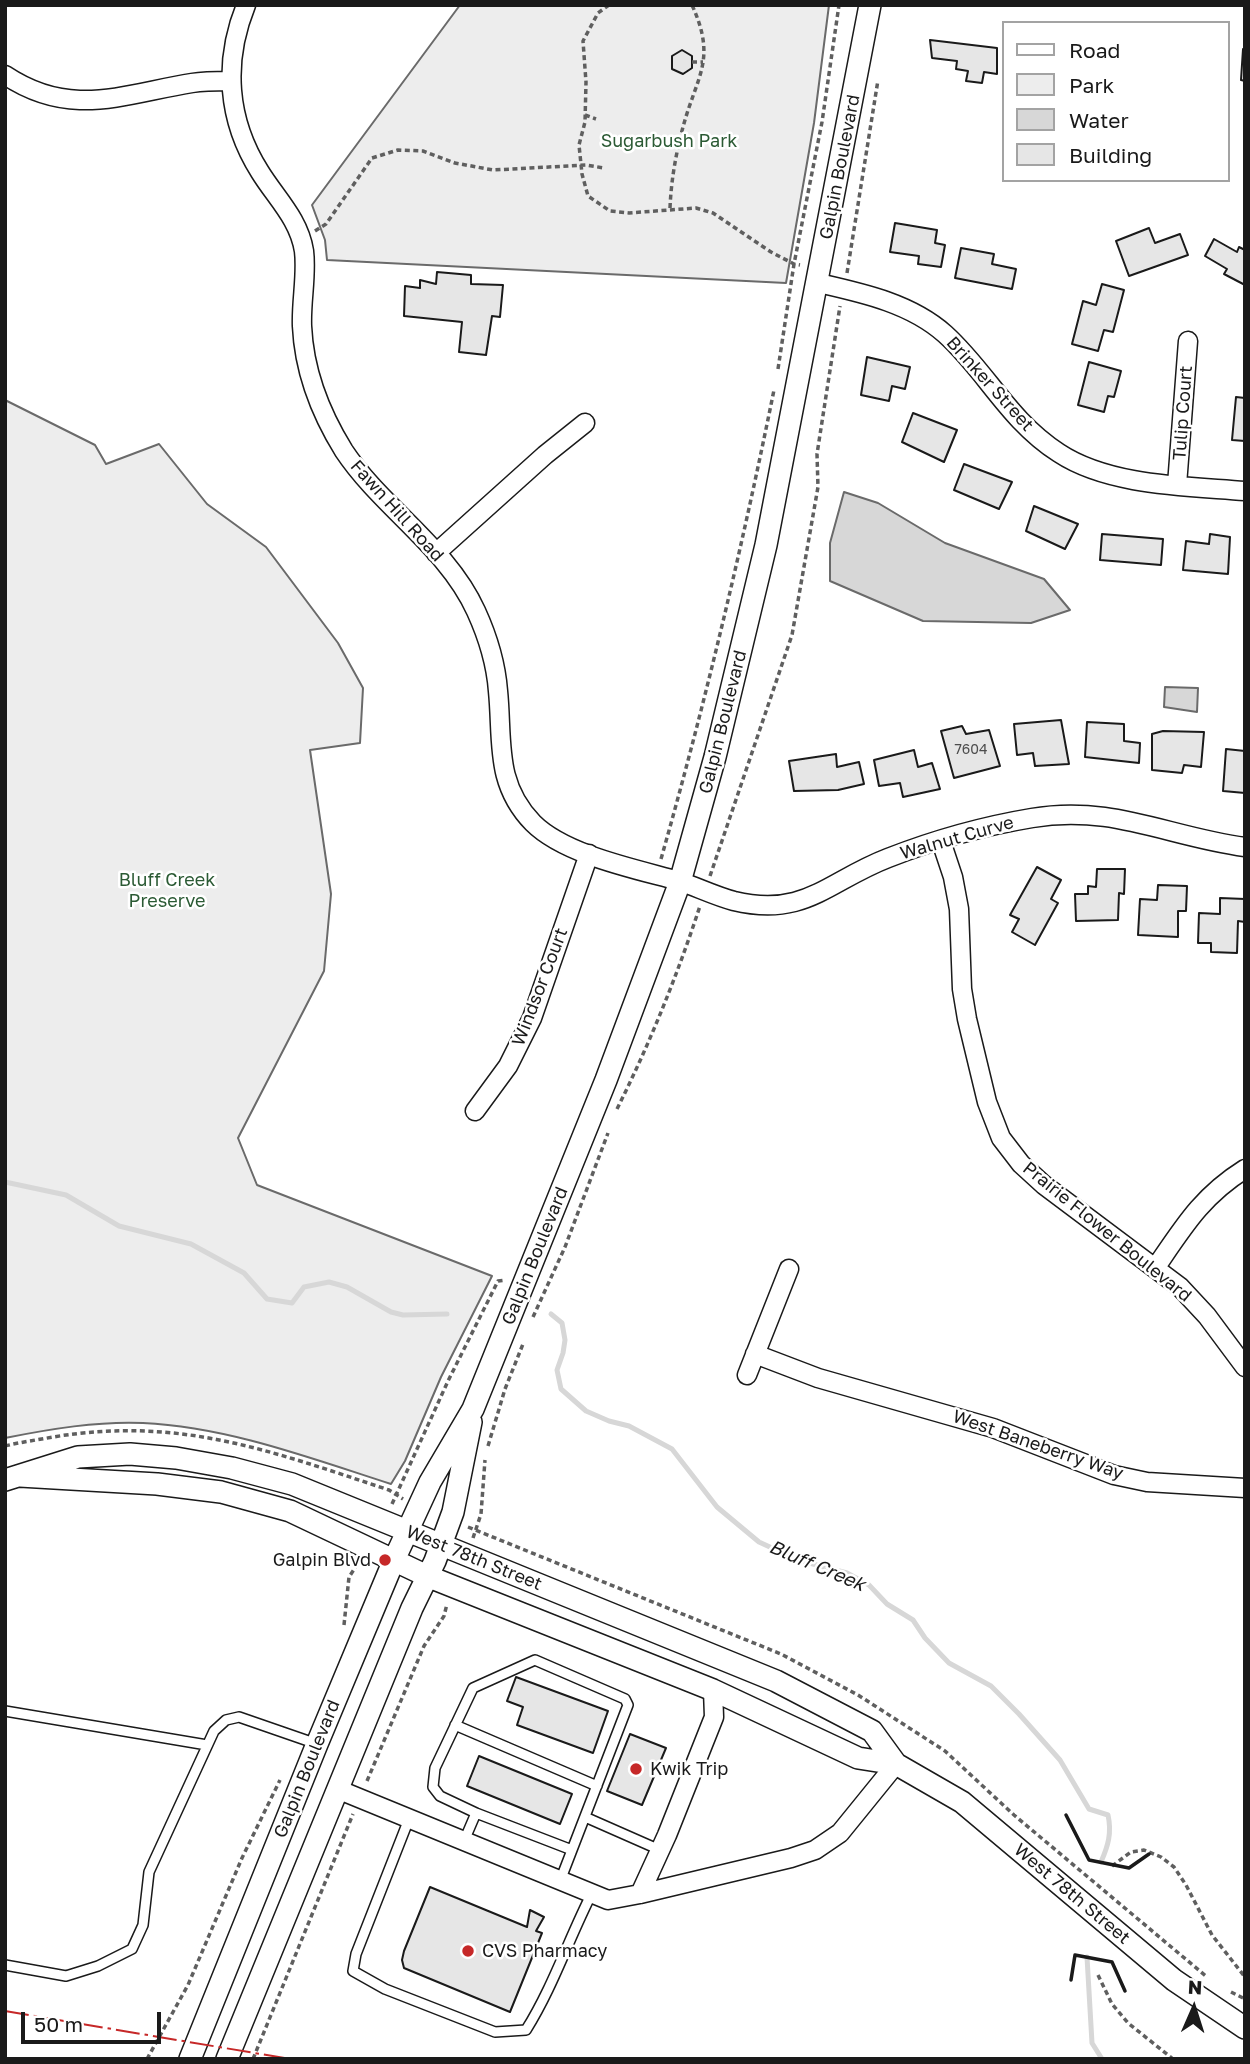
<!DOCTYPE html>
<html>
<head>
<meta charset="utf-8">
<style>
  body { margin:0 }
  #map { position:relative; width:1250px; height:2064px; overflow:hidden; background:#fff; font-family:"Golos Text",sans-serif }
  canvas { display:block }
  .frame { position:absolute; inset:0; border:7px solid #1a1a1a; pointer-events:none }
  .legend { position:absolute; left:1002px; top:21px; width:228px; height:161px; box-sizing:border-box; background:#fff; border:2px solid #a3a3a3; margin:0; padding:9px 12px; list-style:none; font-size:21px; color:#1a1a1a }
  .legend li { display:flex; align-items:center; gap:14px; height:35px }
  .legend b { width:35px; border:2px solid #a3a3a3 }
  .north { position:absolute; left:1159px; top:1973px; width:70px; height:70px; -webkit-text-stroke:5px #fff; paint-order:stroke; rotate:3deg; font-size:19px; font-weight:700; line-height:28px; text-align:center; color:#1a1a1a }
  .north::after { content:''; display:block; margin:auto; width:24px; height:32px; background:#1a1a1a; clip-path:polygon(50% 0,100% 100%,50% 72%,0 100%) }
  .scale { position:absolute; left:21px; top:2012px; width:140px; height:32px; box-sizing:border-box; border:4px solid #1a1a1a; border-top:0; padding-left:9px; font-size:21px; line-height:24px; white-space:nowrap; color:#1a1a1a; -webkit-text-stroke:5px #fff; paint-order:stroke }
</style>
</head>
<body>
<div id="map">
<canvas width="1250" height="2064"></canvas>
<div class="frame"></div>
<ul class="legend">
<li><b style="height:9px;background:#fff"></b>Road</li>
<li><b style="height:19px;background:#ededed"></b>Park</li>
<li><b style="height:19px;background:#d7d7d7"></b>Water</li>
<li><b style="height:19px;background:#e6e6e6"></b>Building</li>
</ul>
<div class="north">N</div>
<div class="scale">50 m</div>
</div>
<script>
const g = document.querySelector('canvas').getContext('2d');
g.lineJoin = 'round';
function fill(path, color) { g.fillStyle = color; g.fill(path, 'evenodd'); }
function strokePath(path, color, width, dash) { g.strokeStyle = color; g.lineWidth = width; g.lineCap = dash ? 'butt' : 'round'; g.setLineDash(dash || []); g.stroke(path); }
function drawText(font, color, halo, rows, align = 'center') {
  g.font = font + ' "Golos Text",sans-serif'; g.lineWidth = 5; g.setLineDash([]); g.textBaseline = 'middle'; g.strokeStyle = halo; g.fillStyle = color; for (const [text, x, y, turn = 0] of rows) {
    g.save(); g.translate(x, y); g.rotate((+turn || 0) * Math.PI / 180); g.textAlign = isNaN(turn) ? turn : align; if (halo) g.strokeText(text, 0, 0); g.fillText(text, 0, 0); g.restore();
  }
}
const green = new Path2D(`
  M460 5H829L814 123 786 283 327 260 325 240 312 205Z
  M5 400 95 445 106 464 159 444 207 504 266 547 338 643 363 688 360 743 310 750 331 894 324 971 238 1138 257 1185 492 1276 441 1377 405 1461 391 1484C310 1458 228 1427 143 1423 98 1421 50 1429 5 1438Z`);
fill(green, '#ededed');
strokePath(green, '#6a6a6a', 2);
const water = new Path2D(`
  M844 492 878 503 945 543 1044 579 1070 610 1031 623 923 621 830 581V543Z
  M1165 687 1198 688 1197 712 1164 707Z`);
fill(water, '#d7d7d7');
strokePath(water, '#6a6a6a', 2);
strokePath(new Path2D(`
  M5 1182 66 1195 119 1226 191 1244 244 1273 267 1299 292 1303 304 1287 329 1282 347 1287 391 1312 403 1315 447 1314
  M551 1314 562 1323 565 1340 563 1353 557 1370 561 1389 586 1411 609 1421 629 1426 672 1449 717 1507 759 1542 798 1560 847 1573 869 1585 887 1604 913 1620 925 1638 949 1663 991 1686 1019 1714 1060 1760 1089 1809 1108 1815C1112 1833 1108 1846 1101 1862
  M1087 1957 1092 2043 1102 2059`), '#d7d7d7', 5);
const building = new Path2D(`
  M930 40 997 48V74L984 72 982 83 966 81 968 71 956 69 957 61 932 58Z
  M1243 49H1245V81L1241 80Z
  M682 50 692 56V68L683 74 672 69V56Z
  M895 223 937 230 935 243 945 245 941 267 918 264 919 256 890 252Z
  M1149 228 1155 243 1180 234 1188 255 1129 276 1116 241Z
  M1214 239 1237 252 1239 247 1245 250V285L1224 274 1227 269 1205 256Z
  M961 248 994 254 992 264 1016 269 1012 289 955 278Z
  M437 272 471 275V284L503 285 500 317 492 316 486 355 459 352 462 322 404 316 405 286 420 288V280L436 284Z
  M1102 284 1124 290 1113 332 1104 330 1098 351 1072 344 1083 301 1096 305Z
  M867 357 910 367 905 389 892 386 889 401 861 395Z
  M1089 362 1121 371 1114 397 1108 396 1104 412 1078 405Z
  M1236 397 1245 398V441L1232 440Z
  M913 413 957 430 944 462 902 442Z
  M964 464 1012 482 999 509 954 490Z
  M1034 506 1078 524 1065 549 1026 531Z
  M1102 534 1163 539 1161 565 1100 560Z
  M1210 534 1230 537 1228 574 1183 570 1186 541 1209 544Z
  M1061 720 1069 764 1035 766 1033 753 1017 755 1014 724Z
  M1087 722 1124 724V741L1140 743 1139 763 1085 757Z
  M962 726 966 734 989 730 1000 766 954 778 941 731Z
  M1163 731 1204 732 1201 767 1184 765 1182 773 1152 770V734Z
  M1226 749 1245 751V793L1223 791Z
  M914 750 918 767 932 763 940 789 903 797 900 783 879 786 874 760Z
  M836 754 837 767 859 762 864 784 838 790 794 791 789 761Z
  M1037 867 1061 880 1051 899 1058 903 1035 945 1012 932 1019 919 1010 915Z
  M1097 869H1125L1124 894 1119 893 1118 920 1076 921 1075 894H1088V886L1096 887Z
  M1158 885 1187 886 1186 911H1178V937L1138 935 1140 899 1157 900Z
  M1220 898 1245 899V922L1238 921 1237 953 1211 952V943H1198L1199 913 1220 914Z
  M516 1677 608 1711 593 1753 517 1725 523 1707 507 1701Z
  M630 1734 666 1748 642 1805 607 1791Z
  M479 1756 572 1794 560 1824 467 1786Z
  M430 1887 527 1927 530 1910 544 1917 536 1931 542 1933 510 2012 404 1968 402 1960 404 1951Z`);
fill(building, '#e6e6e6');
strokePath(building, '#1a1a1a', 2);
const service = new Path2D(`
  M5 1711 207 1745
  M455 1725 597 1786
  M476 1813 572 1850
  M585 1817 660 1850
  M409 1819 356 1954 353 1971 385 1989 495 2032 526 2030C553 1987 569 1938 592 1893
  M464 1841 476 1813 440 1796 433 1787 435 1768 473 1688 535 1660 625 1699 628 1705 560 1881
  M5 1965 66 1976 98 1966 132 1949 143 1925 149 1872 214 1731 226 1720 239 1717 317 1744`);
const minor = new Path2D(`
  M246 5C223 62 227 120 260 172 276 198 299 219 304 251 307 275 301 301 302 326 304 370 321 414 344 451 382 508 447 547 476 611 487 635 496 664 498 691 503 740 494 783 533 823 565 855 636 869 679 881 697 887 715 896 734 901 805 918 828 881 888 858 934 840 984 826 1032 818 1111 804 1169 837 1245 847
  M5 75C71 119 123 94 192 83 204 81 217 81 230 81
  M818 283C862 293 910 303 945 334 987 372 1008 420 1059 453 1109 486 1186 486 1245 491
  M1177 485 1188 341
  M436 553 545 455 585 423
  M941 841 953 877 959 909 962 989 967 1019 987 1102 1001 1138 1021 1164 1044 1185 1180 1287 1207 1316 1245 1367
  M475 1111 508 1066 532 1018 589 854
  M1156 1267C1184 1226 1202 1196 1245 1169
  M755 1354 818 1378 993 1428 1114 1475 1147 1482 1245 1488
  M747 1375 789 1269
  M337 1789 608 1900 640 1894 791 1858 815 1850 840 1833 896 1764
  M640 1894 667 1835 714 1717 713 1690`);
const tertiary = new Path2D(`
  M20 1476 157 1484 221 1492 290 1511 427 1576 713 1690 858 1758 896 1764 962 1802 1174 1980 1245 2028
  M5 1480 78 1457 130 1454 176 1458 232 1468 292 1484 776 1681 872 1731 896 1764
  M190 2059 317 1744 394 1560 430 1482 473 1409 606 1080 680 882 715 757 766 545 870 5
  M227 2059 412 1608 435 1561 453 1512 471 1422`);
strokePath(service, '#1a1a1a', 12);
strokePath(minor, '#1a1a1a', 21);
strokePath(tertiary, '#1a1a1a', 24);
strokePath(new Path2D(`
  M609 5 598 13 583 41 586 82 585 122 579 145 582 174 588 196 610 211 629 213 696 208 713 213 771 252 794 264 800 265
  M692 62H703
  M585 115 596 119
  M670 208C671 181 676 153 683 127 697 75 717 60 692 5
  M315 231 326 224 372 158 398 150 423 151 455 163 493 170 586 165 604 168
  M847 273 878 80
  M778 369 794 264 822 122 839 5
  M661 859C705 704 742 548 774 390
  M710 876 792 635 818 487 817 454 840 306
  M617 1109C650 1043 677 976 700 906
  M533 1317 565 1247 608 1133
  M5 1446C21 1442 37 1440 53 1437 180 1416 271 1451 389 1490L403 1499
  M488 1446 505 1389 523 1344
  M392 1504 448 1381 498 1281 506 1280
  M468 1527 781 1654 858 1695 945 1751 1014 1815 1207 1977
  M473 1538 481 1514 485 1460
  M344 1625 349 1577 357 1565
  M367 1781 424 1646 444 1616 447 1604
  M1112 1866 1131 1852 1144 1850 1161 1857 1174 1867 1186 1885 1212 1935 1245 1977
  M1098 1975 1112 2004 1128 2023 1173 2059
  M1231 1992 1245 1999
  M147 2059 188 1985 242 1858 280 1780
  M253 2059 353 1814`), '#5f5f5f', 3.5, [5, 3.5]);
strokePath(service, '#fff', 9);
strokePath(minor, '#fff', 18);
strokePath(tertiary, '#fff', 21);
strokePath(new Path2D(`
  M1066 1815 1089 1860 1129 1868 1149 1854
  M1071 1980 1075 1955 1112 1962 1125 1991`), '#1a1a1a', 3.5);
strokePath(new Path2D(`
  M5 2011 290 2059`), '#c62828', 2, [24, 5, 3.5, 5]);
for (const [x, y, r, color] of [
  [385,1560,7,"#c62828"],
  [636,1769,7,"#c62828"],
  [468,1951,7,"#c62828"]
]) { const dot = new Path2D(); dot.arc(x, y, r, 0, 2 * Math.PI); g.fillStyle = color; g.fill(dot); strokePath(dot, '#fff', 2.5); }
drawText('14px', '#4d4d4d', null, [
  ["7604",971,750]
]);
drawText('18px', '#2b5a34', '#fff', [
  ["Sugarbush Park",669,141],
  ["Bluff Creek",167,880],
  ["Preserve",167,901]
]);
drawText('18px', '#1a1a1a', '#fff', [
  ["Galpin Boulevard",840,167,-79],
  ["Brinker Street",990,384,48],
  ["Tulip Court",1183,413,-86],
  ["Fawn Hill Road",397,511,48],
  ["Galpin Boulevard",723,722,-76],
  ["Walnut Curve",957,838,-16],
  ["Windsor Court",540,987,-69],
  ["Prairie Flower Boulevard",1107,1232,39],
  ["Galpin Boulevard",535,1256,-68],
  ["West Baneberry Way",1038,1445,19],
  ["West 78th Street",474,1558,22],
  ["Galpin Boulevard",307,1769,-68],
  ["West 78th Street",1072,1894,40]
]);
drawText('18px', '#1a1a1a', '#fff', [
  ["Galpin Blvd",371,1560,"right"],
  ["Kwik Trip",650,1769],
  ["CVS Pharmacy",482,1951]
], 'left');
drawText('italic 19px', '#1a1a1a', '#fff', [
  ["Bluff Creek",817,1566,23]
]);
</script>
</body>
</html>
